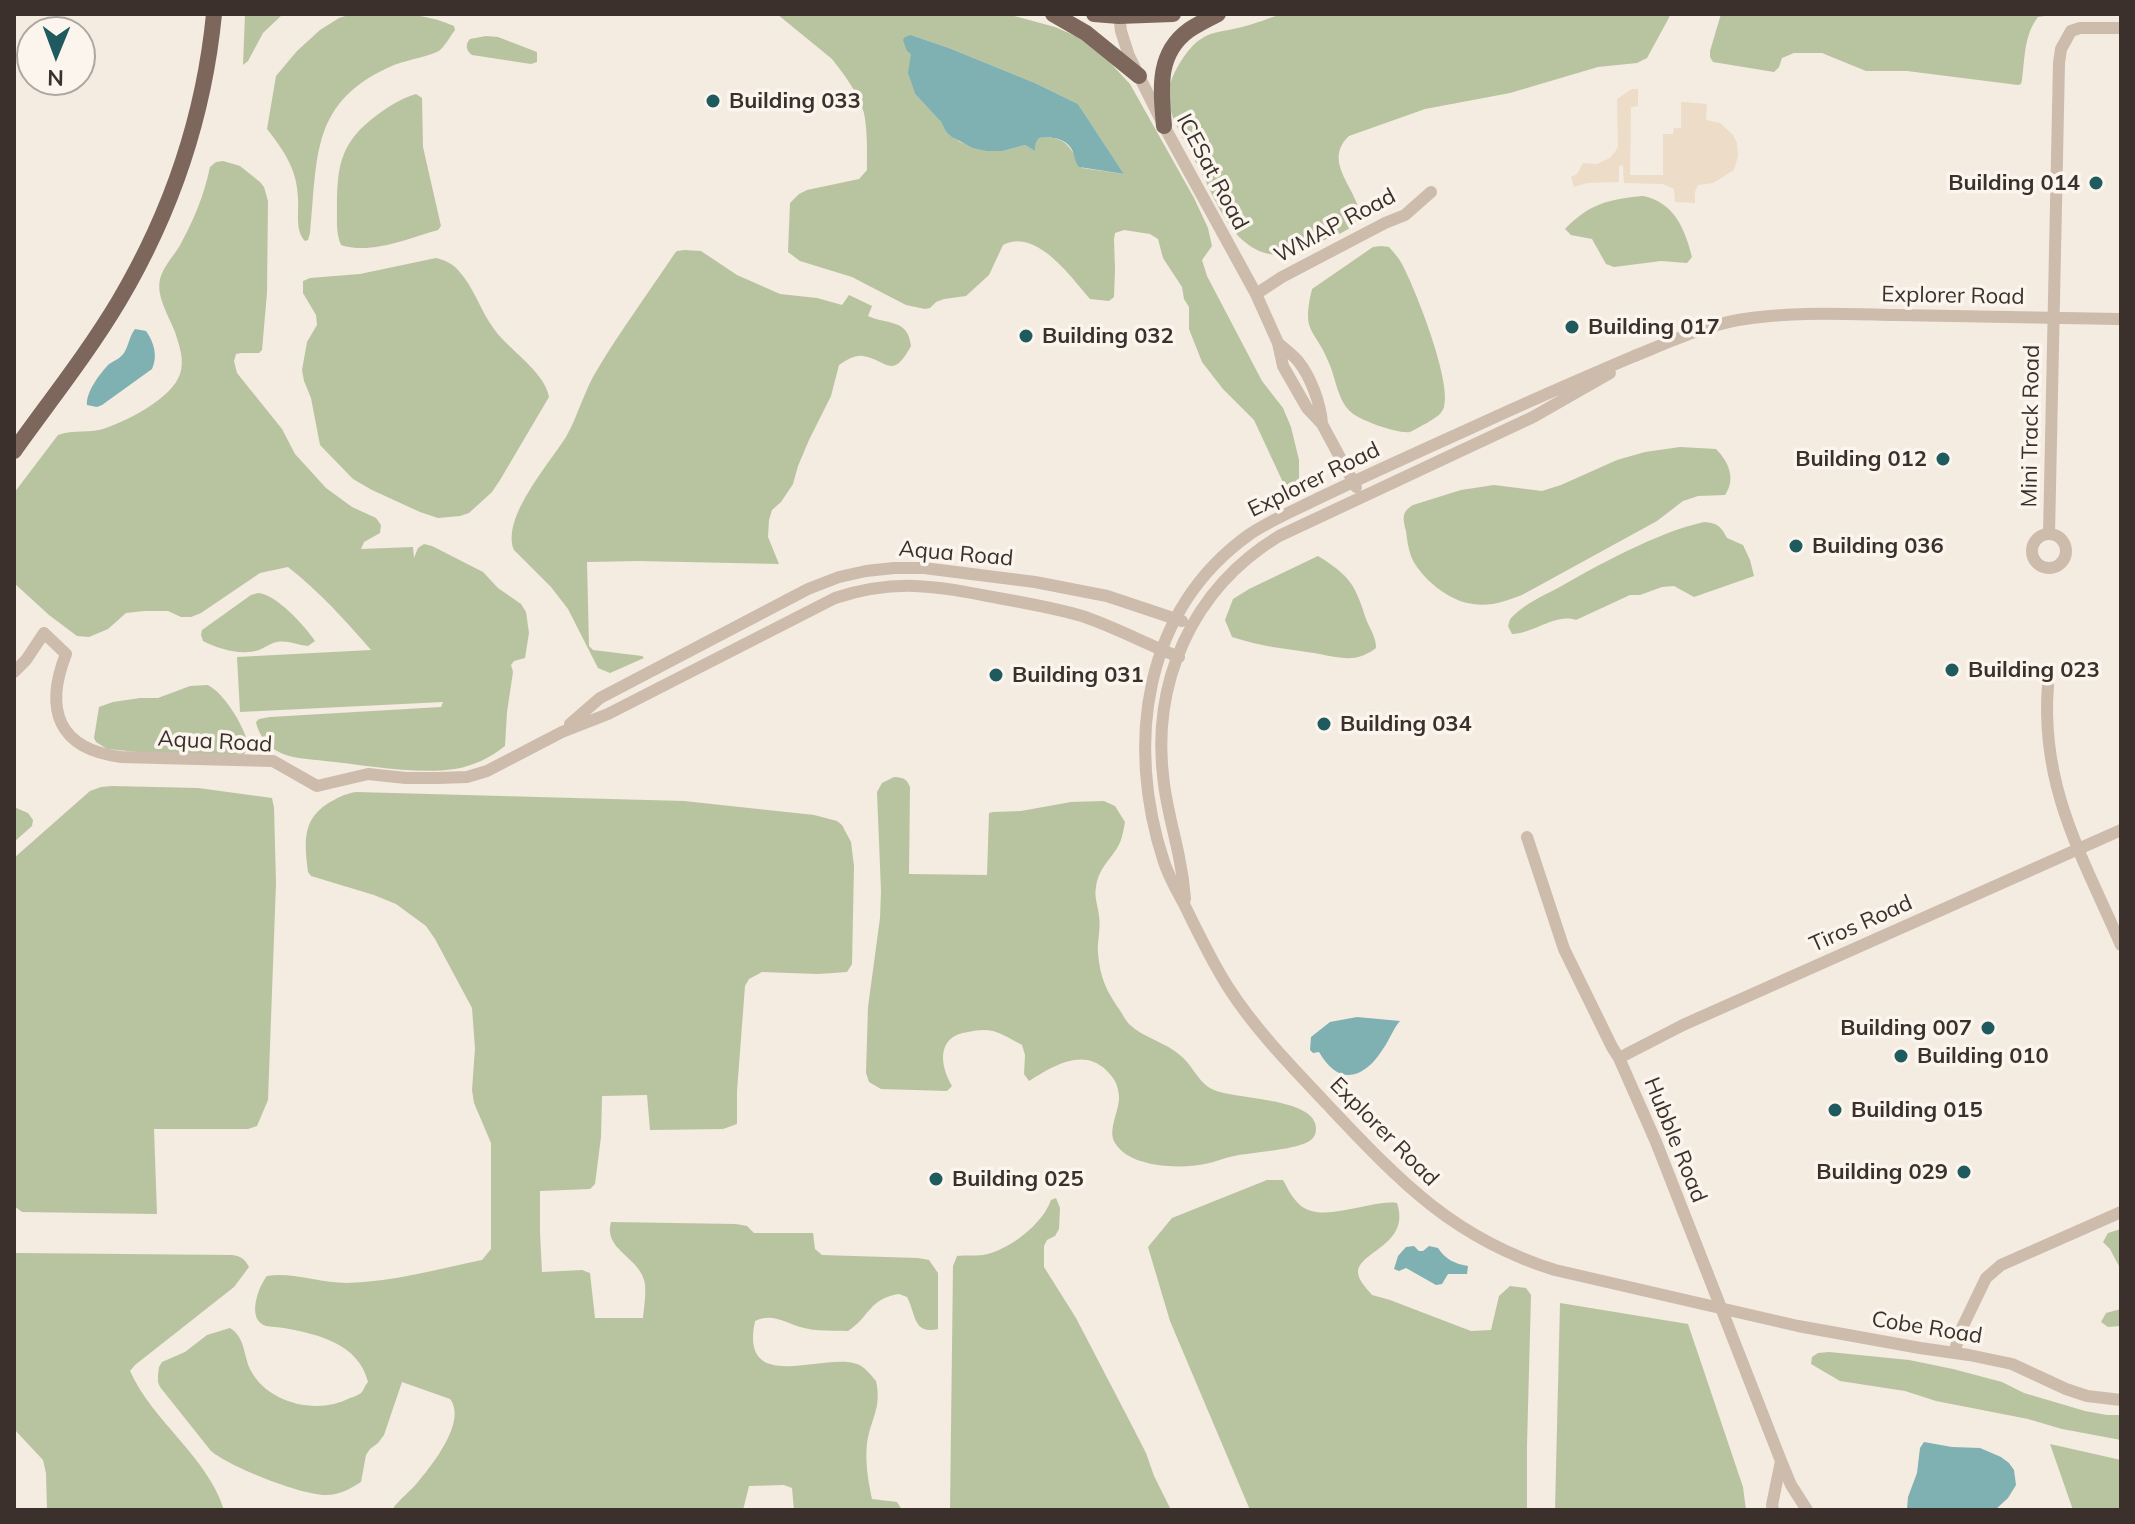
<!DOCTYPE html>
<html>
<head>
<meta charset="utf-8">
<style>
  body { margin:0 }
  #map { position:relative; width:2135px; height:1524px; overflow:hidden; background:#f4ebe1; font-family:Mulish,sans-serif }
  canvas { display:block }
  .frame { position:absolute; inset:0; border:16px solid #3b302b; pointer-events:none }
  .north { position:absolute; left:16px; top:16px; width:80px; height:80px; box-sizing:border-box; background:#fbf5ee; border:2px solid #aea6a0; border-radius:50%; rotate:181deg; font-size:22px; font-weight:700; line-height:32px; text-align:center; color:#3b302b }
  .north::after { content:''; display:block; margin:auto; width:28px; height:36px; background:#1f5a5e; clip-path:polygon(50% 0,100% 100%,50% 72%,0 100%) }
</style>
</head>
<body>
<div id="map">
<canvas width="2135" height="1524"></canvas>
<div class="frame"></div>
<div class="north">N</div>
</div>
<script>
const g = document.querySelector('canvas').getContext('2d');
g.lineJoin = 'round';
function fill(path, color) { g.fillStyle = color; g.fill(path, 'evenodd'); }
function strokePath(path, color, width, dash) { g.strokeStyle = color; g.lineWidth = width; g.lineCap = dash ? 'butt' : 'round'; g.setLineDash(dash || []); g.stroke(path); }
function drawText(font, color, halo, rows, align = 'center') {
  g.font = font + ' Mulish,sans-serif'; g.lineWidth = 7; g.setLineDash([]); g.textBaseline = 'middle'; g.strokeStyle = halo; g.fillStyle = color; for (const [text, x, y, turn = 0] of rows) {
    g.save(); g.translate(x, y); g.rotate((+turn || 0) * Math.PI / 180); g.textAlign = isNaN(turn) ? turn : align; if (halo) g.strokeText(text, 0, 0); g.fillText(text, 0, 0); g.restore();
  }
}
fill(new Path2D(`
  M245 14H283L263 33 248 61 243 65Z
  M352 14C388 14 421 11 454 26L455 30C450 36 446 45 440 50 434 55 404 61 394 65 310 101 318 155 310 233L308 240 305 241C295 231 299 212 298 198 297 169 284 151 267 129L276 76 297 51 320 30 339 18Z
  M777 14H1007L1055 27 1078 37 1100 52 1130 84 1194 198 1208 228 1212 246 1202 260 1207 276 1262 381 1283 408 1291 427 1299 460V492L1291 494 1287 491 1254 420 1223 389 1202 362 1189 329V307L1184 299 1182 287 1163 258 1158 239 1150 234 1124 230 1115 233 1114 239 1115 269 1114 297 1109 301 1090 299C1071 277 1036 227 1003 245L989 275 966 296 944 299 936 302 930 308 925 309 906 305 852 277 800 261 788 252 790 203 799 194 807 190 859 179 867 170C867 154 868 121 862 107 856 90 843 73 832 59ZM911 35 949 48 1035 83 1078 104 1124 174 1082 168C1070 147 1066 135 1039 138L1036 141 1035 151 1025 145 1003 151H986L960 142 946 132 941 122 915 94 909 75 911 60Z
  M1282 14H1671L1647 58 1637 63 1598 67 1510 93 1425 109 1349 136C1314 168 1382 206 1350 228 1339 235 1324 240 1311 245 1300 249 1288 256 1276 255 1232 251 1217 201 1199 168 1189 148 1168 117 1168 95 1168 79 1187 47 1201 39 1212 31 1228 31 1242 27 1255 24 1269 18 1282 14Z
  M1721 14H2059L2038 17C2024 35 2025 58 2022 80L2021 84 2018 85 1907 71H1866L1822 53H1794L1782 58 1779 67 1774 72 1713 62 1710 57V51Z
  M486 36 498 37 537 52V62L531 64 472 55C466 51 465 44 470 39Z
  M416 94 422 98 423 147 441 226 438 230C409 238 371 255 341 245 336 233 337 221 337 208 337 164 341 142 377 115 389 106 402 98 416 94Z
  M223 161 240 166 260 182 264 187 268 201 267 293 262 350 259 353H241L236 354 234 361 237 373 282 429 295 454 326 488 352 507 376 518 381 525 380 533 364 542 361 549 413 547 414 558 418 548 424 544 432 546 483 572 498 588 521 604 526 612 529 633 525 658 514 661 511 665 513 672 507 712 505 746C490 758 473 766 455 769 414 775 366 765 325 761 310 759 291 759 277 751 267 746 258 733 256 722L259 719 270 717 441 707 443 702 240 712 237 657 371 650C345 620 319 591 288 567L260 573 201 613 191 617H181L168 611H144L126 613 108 629 89 637 77 636 49 615 14 583V493L58 435C73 429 91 434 106 428 129 420 172 398 180 374 185 360 179 345 175 332 169 316 156 297 160 279 163 267 172 258 179 247 193 222 204 196 210 167L216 162Z
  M1643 196C1674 202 1685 229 1692 257L1687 263 1661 261 1614 267 1606 264 1592 239 1571 235 1565 229C1589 204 1609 199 1643 196Z
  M1381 246 1389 247C1394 253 1400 259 1403 266 1416 291 1452 382 1444 407 1441 416 1434 418 1427 423 1422 425 1415 430 1410 432 1398 434 1362 421 1352 413 1338 402 1336 379 1329 363 1315 327 1301 335 1312 289L1373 247Z
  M685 250 701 251 737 275 780 294 817 298 842 305 849 295 872 306 868 316C887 325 908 318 911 346 892 381 887 360 863 356 854 355 847 360 839 365L831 396 809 440 798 466 793 484 781 502 772 510 769 520 768 537 779 564 638 561 587 562 589 646 593 650 642 656 644 658 610 673 598 668 568 609 551 587 514 550C501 518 549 464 566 437 578 416 584 391 597 370 621 330 649 292 675 253L677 251Z
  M436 258C444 260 452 263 458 270 474 287 480 310 494 329 509 350 545 372 549 397L500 480 492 492 469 513 460 516 438 518 420 512 372 490 353 479 320 445 311 398 304 381 302 370 307 342 317 325 316 315 303 293V281L310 278 360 274Z
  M1680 447 1716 449C1729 462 1736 479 1725 495L1698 496 1683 501 1657 521 1522 595C1506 601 1490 607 1473 604 1450 602 1419 577 1411 556 1408 548 1407 539 1406 531 1403 519 1401 512 1413 505L1461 490 1494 485 1542 491 1561 485 1617 460 1645 452Z
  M1704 522C1717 523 1721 526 1727 538L1743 545 1750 560 1754 576 1694 597 1674 586 1662 587 1640 595H1630L1576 620C1555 613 1533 634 1512 634L1508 626C1510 620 1509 620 1513 616 1525 604 1542 596 1556 589 1598 565 1658 532 1704 522Z
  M1318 556C1350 576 1355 584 1366 619 1370 629 1376 637 1376 648 1370 653 1361 657 1353 658 1340 659 1326 655 1314 653 1286 649 1259 646 1232 637L1225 620 1233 599 1249 589Z
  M258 593C276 594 305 626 315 641L308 646C297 645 288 640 277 642 270 643 265 648 259 650 241 656 219 649 203 641L201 635 202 630 251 595Z
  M208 685C226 695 245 728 249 747L244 754H158L107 749 96 742 94 738 99 707 113 702 140 698H158L190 686Z
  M894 777C904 778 906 778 910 787L909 874 987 875 989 813 993 812 1021 811 1071 802 1104 801 1115 806 1125 822C1124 827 1123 834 1121 840 1114 858 1099 865 1096 887 1094 898 1098 905 1099 916 1101 928 1097 941 1098 953 1100 977 1106 990 1119 1009 1122 1013 1125 1020 1129 1024 1143 1038 1166 1042 1181 1056 1193 1066 1199 1084 1214 1090 1234 1099 1307 1098 1315 1123 1317 1129 1316 1136 1311 1140 1298 1150 1253 1152 1234 1156 1224 1158 1215 1162 1205 1164 1180 1169 1130 1168 1115 1143 1107 1130 1120 1110 1119 1096 1118 1084 1114 1078 1106 1070 1082 1047 1052 1067 1029 1081L1024 1074 1025 1055 1022 1045C1013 1040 1003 1034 993 1031 984 1029 977 1030 968 1032 937 1036 939 1064 952 1086L947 1091 881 1089 869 1082 866 1073 868 1007 880 918 881 891 877 792 882 783Z
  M112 786 198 788 272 798 274 808 276 883 268 1100 257 1126 248 1129H154L157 1214 22 1212 14 1206V858L90 791 101 787Z
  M356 792 684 801 814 815 837 821 842 825 851 842 854 866 852 964 847 972 818 974 762 972 749 979 745 986 737 1091V1124L723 1129 650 1130 647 1095 602 1096 601 1137 595 1184 590 1189 540 1191V1233L542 1272 582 1270 590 1273 595 1318H643C644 1309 647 1288 644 1280 638 1257 603 1249 611 1222L736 1224 747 1226 754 1233H813L815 1249 822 1255 918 1258 929 1260 938 1273V1329C913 1335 916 1314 907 1297L899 1294C868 1299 870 1317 848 1331 834 1330 818 1332 804 1328 787 1324 773 1312 755 1321 739 1396 823 1352 857 1364 865 1367 871 1375 876 1381 882 1408 871 1418 867 1443 865 1462 868 1480 872 1499L897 1502 902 1510H794L792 1488 784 1485 749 1486 743 1510H392C399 1499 410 1492 418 1482 433 1464 467 1421 450 1399L402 1382 384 1435 378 1443 370 1449 366 1455 361 1482C350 1489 339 1495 326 1495 301 1495 230 1467 211 1451L160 1387 158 1382V1374L159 1367 162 1362 185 1352 207 1335 230 1328C246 1338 243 1356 251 1371 269 1404 318 1415 350 1398 352 1398 360 1394 361 1393 364 1390 365 1385 368 1382 359 1344 318 1334 284 1328 278 1327 271 1327 266 1326 246 1320 258 1287 267 1276 292 1272 320 1283 347 1283 392 1282 438 1269 482 1260L491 1249V1143L474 1103 472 1090 475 1048 472 1008 435 939 426 926 396 904 374 895 311 876 308 872C305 845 301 821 327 804 337 798 344 794 356 792Z
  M14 807 28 813 33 820 32 826 14 842Z
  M1267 1180H1283C1287 1187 1291 1196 1297 1202 1318 1227 1369 1199 1397 1203 1411 1245 1359 1251 1358 1272 1358 1280 1367 1289 1372 1295L1390 1300 1471 1331 1491 1330 1499 1296 1510 1286 1526 1288 1531 1295 1527 1445V1510H1250L1170 1321 1148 1247 1172 1218Z
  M1056 1198 1060 1208 1059 1229 1055 1236 1047 1240 1044 1246V1267L1076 1318 1128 1418 1146 1453 1154 1476 1171 1510H950L953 1266 957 1256C965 1255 975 1256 983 1255 1008 1251 1043 1224 1051 1200Z
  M2121 1229V1270L2110 1249 2103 1242 2108 1233Z
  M16 1253 232 1255C241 1256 245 1259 249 1267L234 1287 135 1365 130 1371C153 1422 207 1456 224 1510H47L46 1473 43 1460 14 1429V1254Z
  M1560 1303 1688 1324 1743 1487 1746 1510H1555Z
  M2121 1309V1326L2108 1327 2101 1322 2106 1313Z
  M1829 1352 1909 1360 1953 1369 2002 1382 2024 1393 2085 1411 2107 1415H2121V1440L2062 1429 2028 1419 1936 1401 1905 1391 1840 1381 1811 1364 1812 1357 1818 1353Z
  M2050 1444 2121 1460V1510H2073Z`), '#b8c4a0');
fill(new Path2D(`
  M1632 89H1638V106L1631 107 1630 175H1663V134H1673L1674 128H1681V102L1707 104 1706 120 1720 123 1733 135 1737 143 1738 156 1734 170 1713 183 1698 185 1695 192V203L1675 202 1674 189 1663 184 1624 183 1623 165 1619 166V182L1587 183 1574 187 1571 177 1577 174 1583 163 1597 164 1610 158 1615 152 1618 147 1617 99Z`), '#ecdcc8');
fill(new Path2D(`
  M911 35 949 48 1035 83 1078 104 1124 174 1079 167C1074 161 1075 154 1071 148 1063 137 1050 137 1039 138L1036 142 1035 151 1025 145 1003 151H986L973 148 952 137 946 132 941 122 915 94 908 73 911 54 907 51 903 40 905 37Z
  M135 329 146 331C154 342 158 356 152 369L102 405 97 407 87 405C86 392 99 375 108 365 113 361 120 359 124 353 129 345 129 337 135 329Z
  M1357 1017 1400 1021C1393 1029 1390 1039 1383 1049 1364 1079 1339 1087 1319 1052L1313 1053 1310 1050 1311 1037 1330 1022Z
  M1414 1246 1419 1251H1423L1429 1246 1438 1248C1445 1259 1455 1264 1468 1266L1467 1274H1448L1442 1284 1436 1285 1406 1268 1399 1271 1394 1269 1398 1256 1406 1247Z
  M1924 1442 1952 1447 1980 1448 2001 1457 2009 1463 2014 1470 2016 1485 2008 1498 1995 1510H1907L1908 1497 1917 1473 1920 1448Z`), '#7fb0b2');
strokePath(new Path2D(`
  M1119 14 1121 31 1129 56 1164 126 1256 294 1278 343 1283 366 1307 408 1322 424 1356 487
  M1256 294 1282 277 1385 223 1405 215 1431 192
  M2121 319C2046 318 1971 316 1897 315 1844 314 1790 311 1738 320 1701 327 1667 343 1632 357 1578 380 1523 404 1469 429 1418 452 1367 475 1317 499 1295 510 1271 520 1250 534 1143 610 1125 744 1164 862 1169 877 1177 891 1184 904 1198 933 1211 960 1228 987 1255 1029 1290 1065 1324 1101 1397 1178 1450 1237 1555 1270L1798 1326 1920 1348 1969 1355 2012 1364 2066 1389 2087 1396 2121 1400
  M1278 343C1285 349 1293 355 1298 361 1311 377 1321 405 1322 424
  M2049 534 2059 63 2061 49 2071 31 2080 28H2121
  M2032 551a17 17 0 1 1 34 0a17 17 0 1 1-34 0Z
  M14 672 26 660 44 633 66 654C44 710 58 749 121 757L273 761 317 786 368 774 406 778H438L467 777 487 771 562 732 608 714 835 598C897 578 935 586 998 598 1026 603 1055 608 1082 616 1115 627 1146 644 1179 657
  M2048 685C2040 786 2082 856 2121 945
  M570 724 600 698 808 589 839 577 866 571 894 568H924L1035 582 1107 596 1182 621
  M1527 837 1564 949 1612 1047 1619 1058 1656 1142 1781 1461 1791 1485 1807 1510
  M1185 899C1184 885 1182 871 1179 857 1174 832 1167 808 1164 784 1150 683 1192 589 1279 536L1533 417 1610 373
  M1619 1058 1683 1025 2121 830
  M1954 1353 1961 1330 1986 1278 2001 1265 2121 1212
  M1773 1510 1772 1505 1781 1461`), '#cdbbac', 12);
strokePath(new Path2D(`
  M1053 14 1086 33 1139 76
  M1094 14 1119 16 1173 14
  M1164 126C1161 90 1156 54 1189 30 1198 24 1208 19 1218 14
  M14 451C49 402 88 353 119 301 171 213 204 116 214 14`), '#7d675c', 16);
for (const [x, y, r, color] of [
  [713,101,8,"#1f5a5e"],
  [2096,183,8,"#1f5a5e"],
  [1572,327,8,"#1f5a5e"],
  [1026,336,8,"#1f5a5e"],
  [1943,459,8,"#1f5a5e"],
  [1796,546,8,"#1f5a5e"],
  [1952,670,8,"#1f5a5e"],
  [996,675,8,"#1f5a5e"],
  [1324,724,8,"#1f5a5e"],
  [1988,1028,8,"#1f5a5e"],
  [1901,1056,8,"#1f5a5e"],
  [1835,1110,8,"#1f5a5e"],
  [1964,1172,8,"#1f5a5e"],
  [936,1179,8,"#1f5a5e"]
]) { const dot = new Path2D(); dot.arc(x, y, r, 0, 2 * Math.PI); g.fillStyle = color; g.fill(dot); strokePath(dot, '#fbf5ee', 3); }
drawText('bold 22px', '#3b302b', '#fbf5ee', [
  ["Building 033",729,101],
  ["Building 014",2080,183,"right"],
  ["Building 017",1588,327],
  ["Building 032",1042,336],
  ["Building 012",1927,459,"right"],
  ["Building 036",1812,546],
  ["Building 023",1968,670],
  ["Building 031",1012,675],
  ["Building 034",1340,724],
  ["Building 007",1972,1028,"right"],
  ["Building 010",1917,1056],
  ["Building 015",1851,1110],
  ["Building 029",1948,1172,"right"],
  ["Building 025",952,1179]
], 'left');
drawText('22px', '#3b302b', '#fbf5ee', [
  ["ICESat Road",1212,172,62],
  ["WMAP Road",1335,226,-28],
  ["Explorer Road",1953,296,1],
  ["Mini Track Road",2031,426,-89],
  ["Explorer Road",1314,480,-26],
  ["Aqua Road",956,554,5],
  ["Aqua Road",215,742,3],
  ["Tiros Road",1861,924,-24],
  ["Explorer Road",1384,1132,45],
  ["Hubble Road",1675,1140,68],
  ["Cobe Road",1927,1328,9]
]);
</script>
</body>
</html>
